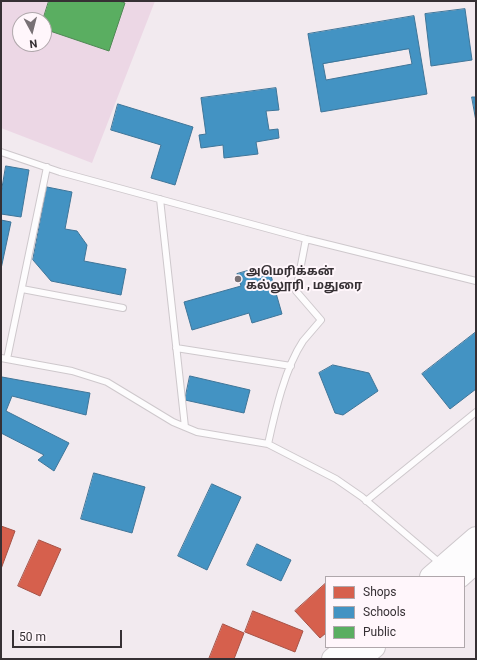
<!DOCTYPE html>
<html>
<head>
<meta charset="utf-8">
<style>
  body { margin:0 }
  #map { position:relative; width:477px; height:660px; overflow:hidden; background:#f2eaef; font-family:Roboto,sans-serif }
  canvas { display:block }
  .frame { position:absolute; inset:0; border:2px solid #363034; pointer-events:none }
  .legend { position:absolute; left:325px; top:576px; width:140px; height:72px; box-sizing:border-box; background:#fff6fb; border:1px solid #afa7ab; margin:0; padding:5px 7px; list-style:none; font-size:12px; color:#363034 }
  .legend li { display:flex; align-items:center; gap:8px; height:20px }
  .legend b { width:20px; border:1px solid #afa7ab }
  .north { position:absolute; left:12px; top:12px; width:40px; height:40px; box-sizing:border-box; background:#fff6fb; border:1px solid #afa7ab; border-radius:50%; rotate:173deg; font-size:11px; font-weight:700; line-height:16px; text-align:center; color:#363034 }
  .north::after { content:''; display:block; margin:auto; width:14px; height:18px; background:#787175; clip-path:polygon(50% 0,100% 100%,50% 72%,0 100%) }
  .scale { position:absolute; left:12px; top:630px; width:110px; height:18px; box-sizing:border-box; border:2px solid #363034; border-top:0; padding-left:5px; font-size:12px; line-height:14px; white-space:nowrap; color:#363034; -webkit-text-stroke:3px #fff6fb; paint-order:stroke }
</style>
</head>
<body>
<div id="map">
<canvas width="477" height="660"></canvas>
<div class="frame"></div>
<ul class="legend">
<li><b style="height:11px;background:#d6604d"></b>Shops</li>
<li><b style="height:11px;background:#4393c3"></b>Schools</li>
<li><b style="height:11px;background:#5aae61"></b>Public</li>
</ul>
<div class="north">N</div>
<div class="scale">50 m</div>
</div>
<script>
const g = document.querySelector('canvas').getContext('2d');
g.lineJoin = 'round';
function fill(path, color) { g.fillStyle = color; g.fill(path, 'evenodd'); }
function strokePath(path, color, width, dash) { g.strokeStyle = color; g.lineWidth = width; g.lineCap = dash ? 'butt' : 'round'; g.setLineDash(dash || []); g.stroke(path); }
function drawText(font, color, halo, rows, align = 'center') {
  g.font = font + ' Roboto,"Noto Sans Tamil",sans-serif'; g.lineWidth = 4; g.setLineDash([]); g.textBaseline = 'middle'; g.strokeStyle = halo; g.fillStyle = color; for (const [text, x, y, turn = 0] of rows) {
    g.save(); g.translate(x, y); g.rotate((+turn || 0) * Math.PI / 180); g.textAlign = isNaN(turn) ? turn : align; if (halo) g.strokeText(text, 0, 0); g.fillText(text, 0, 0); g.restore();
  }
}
fill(new Path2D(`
  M1 1H155L92 163 1 128ZM20 20H44V44H20Z`), '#ecd7e5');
const shops = new Path2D(`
  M1 526 15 531 1 569Z
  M39 540 61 549 40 596 18 586Z
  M326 583V633L320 638 295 611Z
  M253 611 303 631 295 652 245 632Z
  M223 624 244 633 234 659H209Z`);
fill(shops, '#d6604d');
strokePath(shops, '#a65246', 1);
const schools = new Path2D(`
  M465 9 472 60 431 66 425 14Z
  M414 16 427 94 321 112 308 34ZM409 49 412 64 326 80 323 64Z
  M276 88 279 110 266 111 269 130 278 129 279 138 256 142 258 154 224 158 223 145 201 148 199 135 206 134 201 98Z
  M472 97H476V121Z
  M118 104 193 127 175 185 151 178 161 145 111 130Z
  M6 166 29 170 21 217 1 214V194Z
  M47 187 72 192 65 229 77 231 87 245 84 261 126 269 121 295 51 281 33 260Z
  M1 220 11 222 1 269Z
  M268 265 282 314 252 323 249 313 192 330 184 302 241 286 237 274Z
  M476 332V389L450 409 422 374Z
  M333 365 369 373 378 391 343 415 335 413 319 373Z
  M190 376 250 390 244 413 185 400Z
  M2 377 90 393 86 415 12 396 6 411 69 443 54 471 38 460 44 455 1 433V379Z
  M94 473 145 487 132 533 81 519Z
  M212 484 241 497 207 570 178 556Z
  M257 544 291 560 281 581 247 565Z`);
fill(schools, '#4393c3');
strokePath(schools, '#3f7598', 1);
const public = new Path2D(`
  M49 1H119L125 3 109 51 44 29V20H43Z`);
fill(public, '#5aae61');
strokePath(public, '#4f8854', 1);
const lane = new Path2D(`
  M1 152 60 172 306 239 476 281
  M160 199 185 427
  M22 289 123 308
  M176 348 291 366
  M1 358 72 371 107 382 173 422 197 432 268 444 336 479 362 497 441 564
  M7 359 47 167
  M268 444C275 412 285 368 303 341 309 334 315 327 321 320L296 291 306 239
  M366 501 476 412`);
const highway = new Path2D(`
  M431 577 476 538
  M459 577 476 562
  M333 659 348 647
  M359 659 374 647`);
strokePath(lane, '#cec8cc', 8);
strokePath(highway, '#cec8cc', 24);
strokePath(lane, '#fdfcfd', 6);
strokePath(highway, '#fdfcfd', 22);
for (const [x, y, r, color] of [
  [238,279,4,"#787175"]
]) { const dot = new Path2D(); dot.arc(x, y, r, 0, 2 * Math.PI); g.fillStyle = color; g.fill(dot); strokePath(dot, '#fff6fb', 1.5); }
drawText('bold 12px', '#363034', '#fff6fb', [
  ["அமெரிக்கன்",246,272],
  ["கல்லூரி , மதுரை",246,286]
], 'left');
</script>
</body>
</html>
